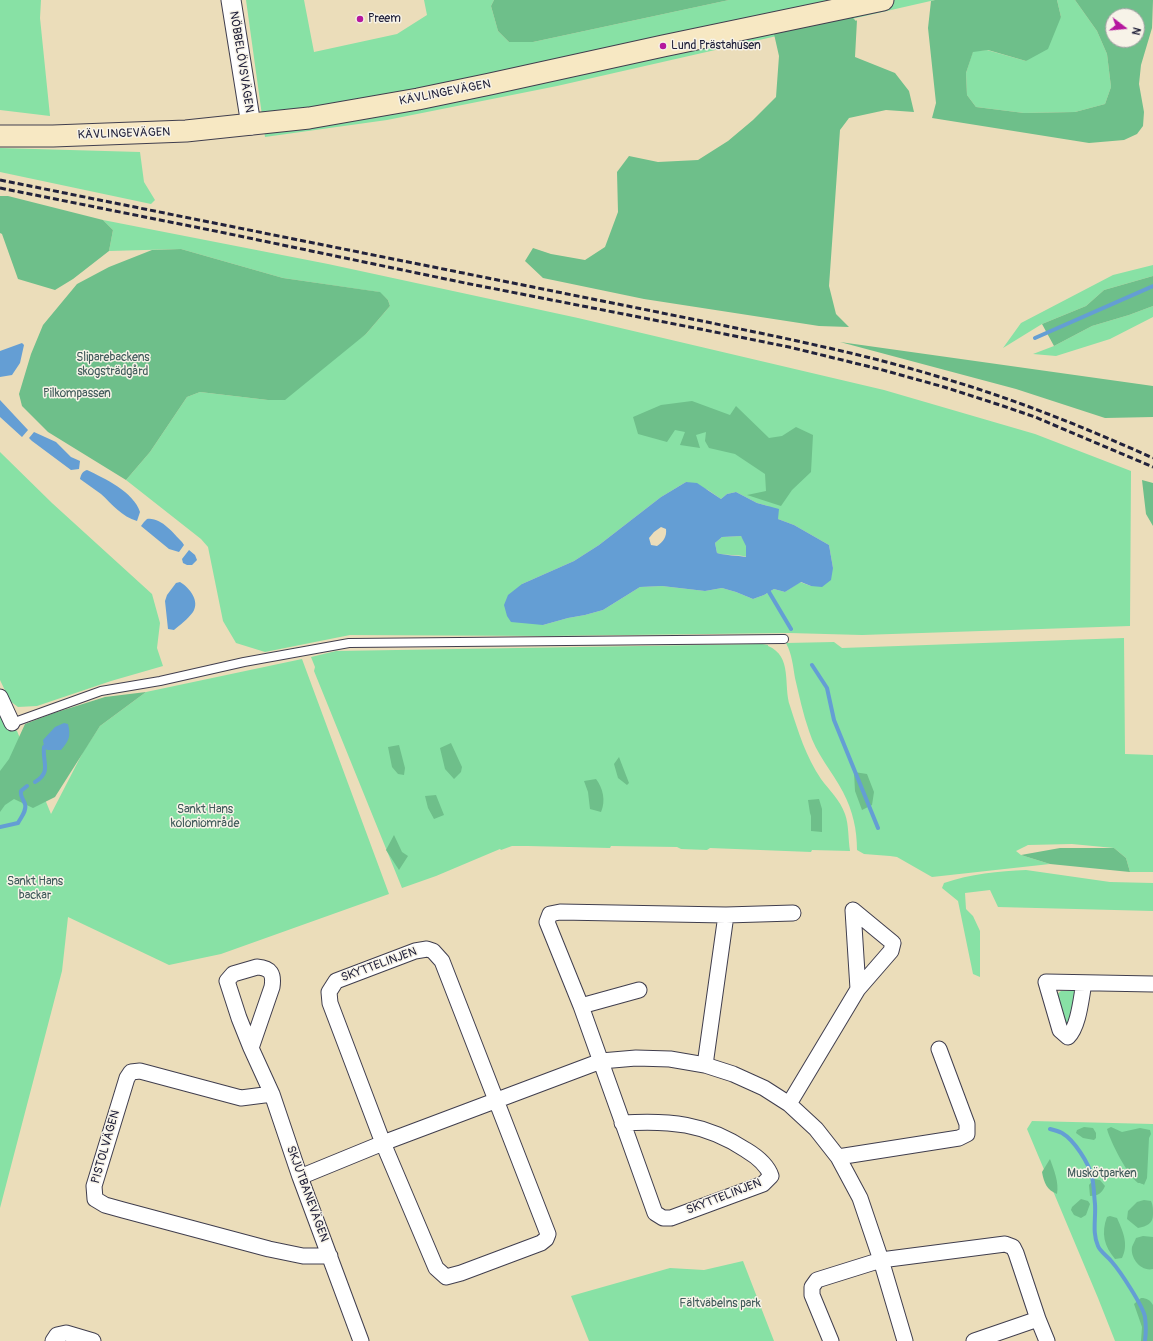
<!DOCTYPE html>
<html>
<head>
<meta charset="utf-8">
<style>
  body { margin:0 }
  #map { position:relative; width:1153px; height:1341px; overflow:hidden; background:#ebddba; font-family:Pangolin,sans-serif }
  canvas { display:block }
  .north { position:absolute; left:1105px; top:8px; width:40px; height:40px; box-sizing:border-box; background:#f7f3e8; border:1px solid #a29fa3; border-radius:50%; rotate:106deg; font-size:11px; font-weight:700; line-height:16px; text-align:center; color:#22223b }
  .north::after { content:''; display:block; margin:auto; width:14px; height:18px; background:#b5179e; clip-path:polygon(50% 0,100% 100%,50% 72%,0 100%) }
</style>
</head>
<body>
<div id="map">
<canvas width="1153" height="1341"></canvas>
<div class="north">N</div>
</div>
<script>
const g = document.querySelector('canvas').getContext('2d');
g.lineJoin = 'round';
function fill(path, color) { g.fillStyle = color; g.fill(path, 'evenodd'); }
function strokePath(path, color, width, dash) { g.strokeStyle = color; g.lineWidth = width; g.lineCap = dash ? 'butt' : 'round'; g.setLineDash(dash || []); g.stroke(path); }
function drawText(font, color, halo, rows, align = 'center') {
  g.font = font + ' Pangolin,sans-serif'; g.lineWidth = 3; g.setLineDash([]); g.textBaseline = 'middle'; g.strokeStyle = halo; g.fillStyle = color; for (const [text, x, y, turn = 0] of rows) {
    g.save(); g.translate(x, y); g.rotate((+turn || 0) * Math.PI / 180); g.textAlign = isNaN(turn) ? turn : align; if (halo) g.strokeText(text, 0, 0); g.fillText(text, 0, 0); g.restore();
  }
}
fill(new Path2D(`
  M0 0H41L40 18 50 116 0 110Z
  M246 0H304L314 52 397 34 427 15 424 0H494L491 6 498 31 509 42H533L729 0H935L557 86 387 120 265 137Z
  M1057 0H1075L1097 31 1107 54 1111 87 1105 104 1075 112 1024 113 976 107 967 95 966 73 973 51 987 50 1026 61 1061 17Z
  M0 148 140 152 144 182 155 200 151 204 0 172Z
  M103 220 328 264 578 318 884 390 1035 434 1131 471 1130 626 862 635 789 633 548 636 350 635 265 652 236 643 223 621 208 547 201 539 126 480 150 452 187 397 200 392 268 400 366 334 390 306 388 300 379 292 283 278 181 249 109 251 113 230ZM686 482 708 490 721 499 727 494 736 492 757 503 768 506 778 519 794 525 829 545 833 568 811 586 800 582 785 592 774 589 764 595 753 599 736 592 722 588 705 591 662 586 640 587 603 610 585 615 568 618 543 625 522 584 574 561 599 545 661 497Z
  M1153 265V276L1104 290 1086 306 1042 324 1003 348 1021 323 1113 275Z
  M1153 306V317L1110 339 1056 356 1033 354 1054 346 1092 326 1129 315Z
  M0 452 52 503 152 594 160 623 157 648 163 666 111 681 37 706 18 707 10 701 0 680Z
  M741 536 748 546 747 557C737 554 727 556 717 553L715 543 722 537Z
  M1124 638 1125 754 1153 755V872H1130L1126 858 1114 848 1072 844 1028 845 1016 851 1021 855 1050 864 932 877 897 857 890 856 864 854 857 850C857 830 853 811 843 792 832 771 816 754 809 731 803 714 799 695 795 678 793 666 792 654 786 643L834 642 842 648Z
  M762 644 768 645V646C793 656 783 686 790 706 798 731 806 757 821 779 830 791 840 800 845 814 849 825 848 839 850 851L812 850 811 852 710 848 707 850 681 849 677 847 611 846 610 848 528 846H512L501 850 500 849 436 876 402 888 314 671 315 667 311 657 336 651Z
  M302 659 389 894 221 954 169 965 68 917 62 971 0 1208V709L7 723 17 731 51 814 83 752 100 726 146 692Z
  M1026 870 1110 882 1153 883V911L998 907 990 890 965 893 966 909 973 916 980 931V977L973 974 958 901 942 888 944 883C970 874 999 871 1026 870Z
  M1061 991H1076L1077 994 1066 1031 1056 995Z
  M1032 1121 1153 1124V1341H1115L1098 1298 1027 1129Z
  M743 1261 774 1341H589L571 1296 670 1268 704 1270Z`), '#88e1a5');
fill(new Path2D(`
  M494 0H729L533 42H509L498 31 491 6Z
  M935 0H1057L1061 17 1048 49 1026 61 988 50 973 52 966 73 967 95 976 107 1024 113 1075 112 1105 104 1111 87 1107 54 1097 31 1075 0H1153L1152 28 1141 65 1139 84 1144 112 1143 126 1137 134 1124 140 1089 143 932 118 936 103 928 28 931 1ZM1113 16H1137V40H1113Z
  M849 14 856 21 857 20 855 57 895 73 909 91 914 112 886 110 849 118 840 130 829 286 836 314 849 327 819 326 644 299 543 278 525 261 533 248 551 254 585 260 605 247 618 212 617 172 629 156 658 162 698 160 728 141 753 120 776 97 779 56 774 34 782 27Z
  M0 196H8L103 220 113 230 109 251 73 279 55 290 18 279 2 234 0 233Z
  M181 249 283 278 380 292 388 300 390 306 366 334 285 400H268L200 392 187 397 150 452 126 480 48 432 22 406 19 394 31 354 43 325 77 284 109 267 152 250Z
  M1153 276V306L1129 315 1092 326 1054 346 1042 324 1086 306 1104 290Z
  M840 342 1153 386V417L1105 418 1016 389Z
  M692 401 730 415 736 406 769 438 782 436 796 427 813 435 811 472 792 490 781 506 747 495 766 491 765 474 735 454 709 448 705 441 706 432 696 435 700 448 680 445 685 432 675 430 667 442 638 434 633 417 661 405Z
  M1142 480 1153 483V526L1146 514Z
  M146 692 100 726 55 797 33 808 14 799 5 805 0 812V771L9 759 25 724 54 713 105 697Z
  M451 743 462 767 461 772 454 779 445 769 440 748Z
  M399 745 405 768 404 775 398 774 392 767 388 747Z
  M619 757 629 783 627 785 618 778 614 764Z
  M854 772 867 774 874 792 872 805 862 810 855 791Z
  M596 779C603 788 606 801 601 812L590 809 588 792 584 781Z
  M436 795 444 815 434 819 428 808 425 796Z
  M819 799 822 809V832L811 831V816L810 813 808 800Z
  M394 835 402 852 408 856 399 870 386 850Z
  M1060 848H1114L1126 858 1130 872 1050 864 1021 855Z
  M1084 1127 1093 1128 1096 1133V1138L1094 1140 1083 1138 1076 1133 1077 1130Z
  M1111 1127 1122 1132 1140 1128 1150 1130 1151 1134 1149 1138 1147 1178 1144 1185C1144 1184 1139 1183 1138 1183 1128 1176 1110 1141 1107 1129Z
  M1050 1159C1054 1170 1059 1182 1057 1194 1047 1190 1044 1183 1042 1172Z
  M1094 1179 1100 1180 1105 1186C1102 1193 1098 1196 1090 1196L1089 1185Z
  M1081 1199 1088 1201 1090 1204 1086 1215 1081 1218 1074 1215 1071 1210 1072 1207Z
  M1144 1200 1151 1201C1153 1205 1153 1209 1153 1214 1153 1224 1147 1226 1138 1228L1127 1219 1128 1211 1137 1202Z
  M1110 1216 1117 1218C1123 1231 1129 1245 1122 1258L1115 1259C1104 1246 1101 1233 1107 1217Z
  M1143 1236 1153 1237V1269C1141 1272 1130 1258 1132 1247 1133 1244 1135 1241 1136 1238Z
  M1141 1298C1147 1298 1150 1300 1153 1305V1341H1141L1142 1327 1134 1304Z`), '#6ebf8a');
fill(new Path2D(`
  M22 343 24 345 20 363 12 375 0 377V351Z
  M0 400 28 430 22 437 0 417Z
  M34 432 56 442 71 457 80 461 79 469 71 470 32 441 29 438Z
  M87 470C104 478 134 492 140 512L137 521C122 517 112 504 101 494 94 489 87 484 80 479 81 474 83 471 87 470Z
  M686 482 697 483 721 499 727 494 736 492 757 503 779 509 778 519 794 525 829 545 833 568 831 580 822 587 811 586 801 582 785 592 774 589 764 595 753 599 736 592 722 588 705 591 662 586 640 587 603 610 585 615 568 618 543 625 511 622 507 616 504 605 508 595 522 584 574 561 599 545 661 497ZM661 527 666 529C667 537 663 542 657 546L651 545 649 538 654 532ZM741 536 746 546V557C736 555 727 556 717 553L715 543 722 537Z
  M147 519C161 517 173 533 182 542L184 545 179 552 169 549 141 526 144 522Z
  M189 550 195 555 197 560 192 565H187L183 563 182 559Z
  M180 582C190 588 200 601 193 612 188 619 180 625 174 630L168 629 165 601 167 595 176 583Z
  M64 723 68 724C71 736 69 741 61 750H47L44 747 43 740 55 727Z`), '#649ed4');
strokePath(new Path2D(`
  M1035 338 1153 286
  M769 592 791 629
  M812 665 827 688 834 720 878 828
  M35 782C52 772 42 762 44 747
  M0 827 18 823C21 817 27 811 25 804 23 798 20 797 21 791L27 786
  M1050 1129C1054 1130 1058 1131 1062 1133 1074 1140 1089 1163 1092 1177 1094 1185 1094 1196 1095 1204 1096 1218 1092 1233 1098 1246 1101 1253 1108 1256 1112 1262 1120 1271 1143 1306 1145 1317 1146 1325 1146 1333 1145 1341`), '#649ed4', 4);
const service = new Path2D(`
  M12 723 101 691 160 681 244 662 349 643 784 639`);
const minor = new Path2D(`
  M0 697 12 723
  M726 915 793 913
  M427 949 433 951 442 961 548 1234 546 1239 541 1243 461 1273 446 1277 436 1268 383 1143 330 1003 329 992 336 981 415 951Z
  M257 967C271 968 274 974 272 987L251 1048 239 1018 227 981 233 974Z
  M1084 983C1081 998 1079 1026 1068 1037L1060 1030 1046 982 1153 984
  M581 1006 639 990
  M251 1048 272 1094 300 1177 361 1341
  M272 1094 241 1098 140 1071 131 1072 127 1078 94 1186 95 1199 105 1205 123 1210 269 1249 303 1256H330
  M789 1104 858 989 891 951 893 943 853 910 858 989
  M622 1123C669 1120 705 1123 746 1150 756 1156 767 1164 771 1176L763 1184 671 1218H663L655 1213 581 1006 547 922 550 914 560 912 726 915 705 1065
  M838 1157 959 1138 967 1134V1124L939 1049
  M300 1177 383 1143 601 1061 636 1058 670 1059 705 1065 733 1074 764 1088 789 1104 816 1129 838 1157 860 1198 881 1260 905 1341
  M1038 1319 1047 1341
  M53 1341 57 1335 66 1333 93 1341
  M831 1341 812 1295V1287L817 1280 881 1260 1005 1244 1013 1247 1016 1253 1038 1319 974 1341`);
const tertiary = new Path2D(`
  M231 0 251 125`);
const secondary = new Path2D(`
  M0 136H53L186 131 309 118 418 99 490 84 663 46 883 0`);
strokePath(service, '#403e4e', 10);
strokePath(minor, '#403e4e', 17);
strokePath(tertiary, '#403e4e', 21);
strokePath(secondary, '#403e4e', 23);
strokePath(service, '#fff', 8);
strokePath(minor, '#fff', 15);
strokePath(tertiary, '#fff', 19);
strokePath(secondary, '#f7e8c3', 21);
strokePath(new Path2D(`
  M0 180 702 321C783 338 866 354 946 379 1017 400 1086 428 1153 458
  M0 188 225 233 465 283 700 329 789 347 879 369 944 387 1003 406 1035 417 1153 467`), '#22223b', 3, [6, 3]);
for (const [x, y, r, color] of [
  [360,19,4,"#b5179e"],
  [663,46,4,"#b5179e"]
]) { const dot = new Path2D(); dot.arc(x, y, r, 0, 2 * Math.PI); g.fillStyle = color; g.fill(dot); strokePath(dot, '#f7f3e8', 1.5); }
drawText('12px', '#22223b', '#f7f3e8', [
  ["Preem",368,19],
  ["Lund Prästahusen",671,46]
], 'left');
drawText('12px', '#22223b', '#f7f3e8', [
  ["NÖBBELÖVSVÄGEN",241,62,81],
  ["KÄVLINGEVÄGEN",445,93,-11],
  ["KÄVLINGEVÄGEN",124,134,-2],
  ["SKYTTELINJEN",379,965,-20],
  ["PISTOLVÄGEN",106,1147,-74],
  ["SKJUTBANEVÄGEN",307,1194,70],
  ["SKYTTELINJEN",724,1197,-21]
]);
drawText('12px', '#415b5b', '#f7f3e8', [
  ["Sliparebackens",113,358],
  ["skogsträdgård",113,372],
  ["Pilkompassen",77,394],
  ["Sankt Hans",205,810],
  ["koloniområde",205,824],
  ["Sankt Hans",35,882],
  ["backar",35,896],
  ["Muskötparken",1102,1174],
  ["Fältväbelns park",720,1304]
]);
</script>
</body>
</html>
